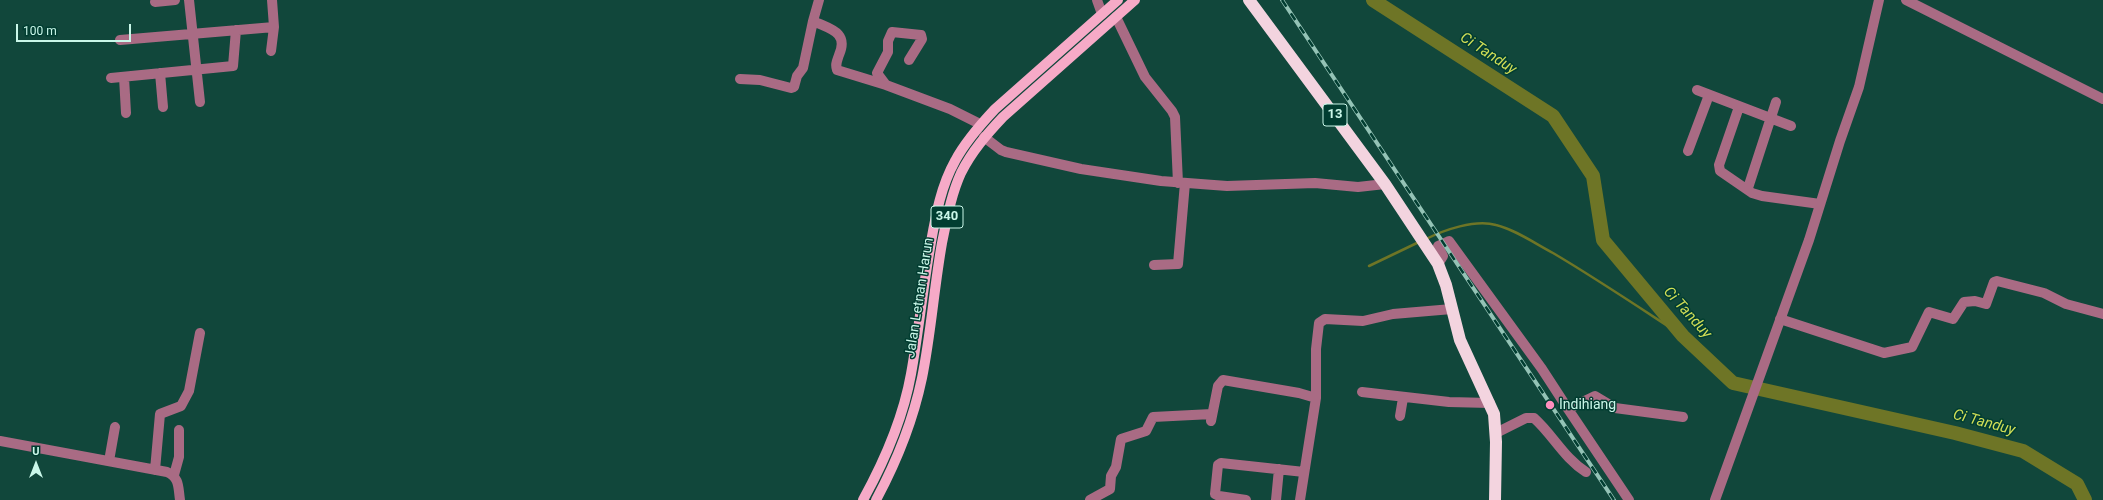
<!DOCTYPE html>
<html>
<head>
<meta charset="utf-8">
<style>
  body { margin:0 }
  #map { position:relative; width:2103px; height:500px; overflow:hidden; background:#11473b; font-family:Roboto,sans-serif }
  canvas { display:block }
  .north { position:absolute; left:16px; top:444px; width:40px; height:40px; -webkit-text-stroke:3px #013d31; paint-order:stroke; rotate:0deg; font-size:11px; font-weight:700; line-height:16px; text-align:center; color:#caf7e9 }
  .north::after { content:''; display:block; margin:auto; width:14px; height:18px; background:#caf7e9; clip-path:polygon(50% 0,100% 100%,50% 72%,0 100%) }
  .scale { position:absolute; left:16px; top:24px; width:115px; height:18px; box-sizing:border-box; border:2px solid #caf7e9; border-top:0; padding-left:5px; font-size:12px; line-height:14px; white-space:nowrap; color:#caf7e9; -webkit-text-stroke:3px #013d31; paint-order:stroke }
</style>
</head>
<body>
<div id="map">
<canvas width="2103" height="500"></canvas>
<div class="north">U</div>
<div class="scale">100 m</div>
</div>
<script>
const g = document.querySelector('canvas').getContext('2d');
g.lineJoin = 'round';
function strokePath(path, color, width, dash) { g.strokeStyle = color; g.lineWidth = width; g.lineCap = dash ? 'butt' : 'round'; g.setLineDash(dash || []); g.stroke(path); }
function drawText(font, color, halo, rows, align = 'center') {
  g.font = font + ' Roboto,sans-serif'; g.lineWidth = 3; g.setLineDash([]); g.textBaseline = 'middle'; g.strokeStyle = halo; g.fillStyle = color; for (const [text, x, y, turn = 0] of rows) {
    g.save(); g.translate(x, y); g.rotate((+turn || 0) * Math.PI / 180); g.textAlign = isNaN(turn) ? turn : align; if (halo) g.strokeText(text, 0, 0); g.fillText(text, 0, 0); g.restore();
  }
}
strokePath(new Path2D(`
  M1426 239C1444 230 1475 219 1496 225 1516 230 1534 243 1553 253 1597 279 1640 308 1683 336
  M1369 266 1419 242`), '#6e7526', 2.5);
strokePath(new Path2D(`
  M1373 0 1553 116 1593 176 1603 240 1683 336 1733 383 1955 433 2023 451 2077 484 2085 500`), '#6e7526', 14);
strokePath(new Path2D(`
  M189 0 200 102
  M819 0 813 21C830 29 849 32 839 55 837 61 835 64 837 70L886 85 950 109 980 124
  M1097 0 1102 14
  M1906 0 2103 99
  M155 2 175 0
  M1116 17 1145 77 1172 111 1175 117 1178 183
  M120 40 274 27
  M271 51 274 27 272 0
  M160 73 163 107
  M124 77 126 113
  M111 78 233 66 236 30
  M740 79 760 80 791 88 794 87 797 76 803 68 813 21
  M886 85 877 73 888 52V41L892 32 921 35 922 39 909 60
  M1697 90 1791 126
  M1739 107 1719 165 1720 171 1752 193 1762 196 1820 204
  M984 137 1001 150 1006 152 1081 169 1161 181 1227 186 1315 183 1358 187 1385 184
  M1688 151 1709 95
  M1748 188 1776 102
  M1438 264 1443 256 1438 246 1449 241 1542 369 1568 409
  M1154 265 1178 264 1185 183
  M1780 319 1884 353 1912 347 1929 312 1953 319 1964 302 1975 301 1986 304 1994 282 1997 281 2044 293 2066 304 2103 314
  M1362 392 1449 402 1490 403
  M1400 416 1403 398
  M1211 421 1218 386 1223 380 1299 393 1316 398
  M1496 433 1526 418H1534C1553 435 1564 458 1586 472
  M0 441 167 472C180 478 178 487 180 500
  M109 461 115 427
  M155 470 160 414 181 406 189 391 200 333
  M174 475 179 457V430
  M1090 500 1110 489 1111 476 1116 467 1121 439 1146 431 1153 417 1212 414
  M1246 500 1219 496 1215 494 1218 465 1221 463 1304 472
  M1276 500 1279 469
  M1300 500 1316 398V349L1319 323 1325 319 1363 321 1393 314 1452 309
  M1629 500 1568 409 1595 396 1615 408 1683 417
  M1715 500 1809 240 1840 141 1859 87 1879 0`), '#a96b84', 10);
strokePath(new Path2D(`
  M863 500C885 460 903 419 911 374 919 330 923 286 931 242 936 214 941 186 955 161 965 142 980 125 995 109L1118 0
  M876 500C897 461 913 421 922 378 931 334 934 288 942 243 947 219 951 195 961 173 972 151 987 134 1003 117L1135 0`), '#f6aac7', 10);
strokePath(new Path2D(`
  M1249 0 1385 184 1438 264 1446 285 1460 340 1494 414 1496 442 1495 500`), '#f3d4df', 12);
const rail = new Path2D(`
  M1282 0 1614 500`);
strokePath(rail, '#94c3b6', 4);
strokePath(rail, '#013d31', 2.5, [8]);
for (const [x, y, r, color] of [
  [1550,405,5,"#fe8ebd"]
]) { const dot = new Path2D(); dot.arc(x, y, r, 0, 2 * Math.PI); g.fillStyle = color; g.fill(dot); strokePath(dot, '#013d31', 1.5); }
for (const [x, y, w] of [
  [1335,115,24],
  [947,217,32]
]) { const box = new Path2D(); box.roundRect(x - w / 2, y - 11, w, 22, 3); g.fillStyle = '#013d31'; g.fill(box); strokePath(box, '#caf7e9', 1); }
drawText('bold 13px', '#caf7e9', null, [
  ["13",1335,115],
  ["340",947,217]
]);
drawText('14px', '#caf7e9', '#013d31', [
  ["Jalan Letnan Harun",920,298,-81]
]);
drawText('14px', '#caf7e9', '#013d31', [
  ["Indihiang",1559,405]
], 'left');
drawText('italic 15px', '#d1de57', '#013d31', [
  ["Ci Tanduy",1488,54,33],
  ["Ci Tanduy",1687,313,48],
  ["Ci Tanduy",1984,423,15]
]);
</script>
</body>
</html>
